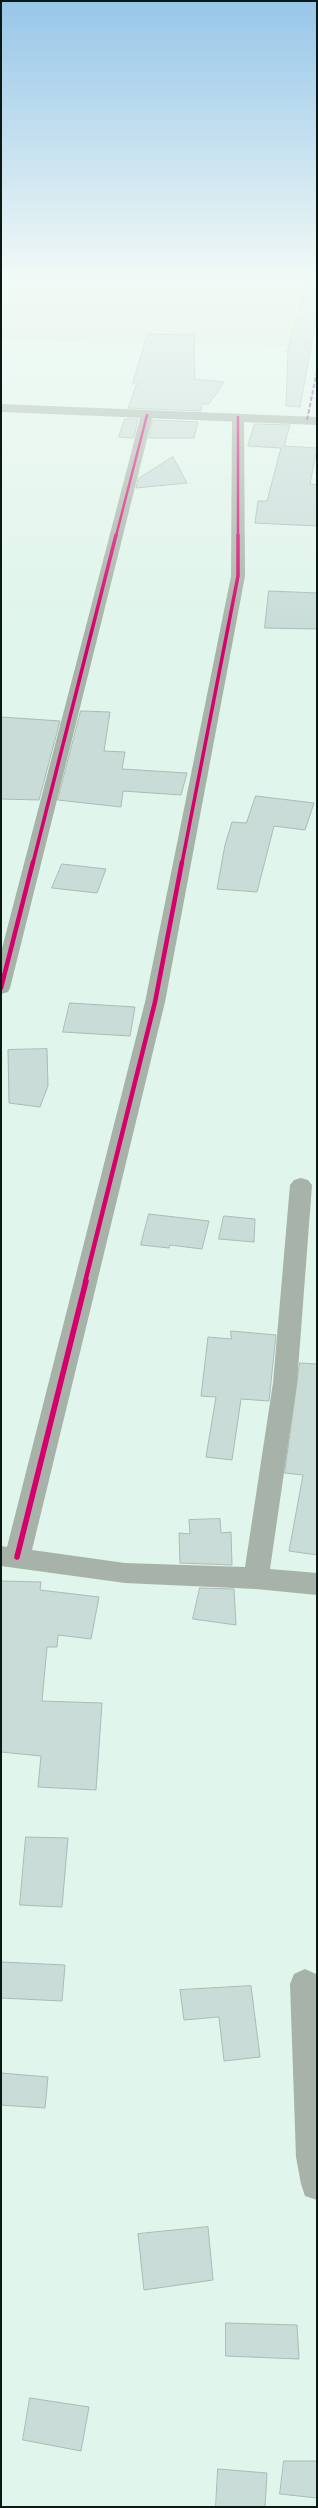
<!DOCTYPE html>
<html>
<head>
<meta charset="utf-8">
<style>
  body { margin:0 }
  #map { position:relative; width:318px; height:2508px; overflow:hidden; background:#e0f5eb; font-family:Poppins,sans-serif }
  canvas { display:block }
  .frame { position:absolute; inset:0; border:2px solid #0a1913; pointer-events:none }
</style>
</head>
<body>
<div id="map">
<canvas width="318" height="2508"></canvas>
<div class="frame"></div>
</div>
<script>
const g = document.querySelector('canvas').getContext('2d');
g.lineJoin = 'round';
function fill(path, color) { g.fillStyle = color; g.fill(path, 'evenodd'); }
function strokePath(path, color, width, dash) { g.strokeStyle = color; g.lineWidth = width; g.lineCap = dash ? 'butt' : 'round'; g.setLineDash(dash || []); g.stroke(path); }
fill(new Path2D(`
  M1 281H317C317 303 318 326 308 346L1 341Z`), '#dfe8d0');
const building = new Path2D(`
  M310 281 317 283V314L300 407 286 406 288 349 292 333Z
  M148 334 194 335 195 379 224 382 209 404H202L201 411 128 408 137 383H133Z
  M125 419H138L134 438 119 437Z
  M153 420 198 422 194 438H149Z
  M255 424 290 425 284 446 317 448 310 484 317 485V526L255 523 258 501H267L281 448 248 446Z
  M173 457 187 483 136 488 138 479Z
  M269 591 317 593V629L265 628Z
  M81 711 110 712 104 751 125 752 122 769 187 773 181 795 123 791 121 807 58 800Z
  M1 717 60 721 39 800 1 799Z
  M256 796 314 803 305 830 274 826 257 892 217 889 225 845 232 822 246 823Z
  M62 864 106 869 97 893 52 888Z
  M70 1003 135 1007 130 1036 63 1032Z
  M47 1049 48 1086 40 1107 9 1103 8 1050Z
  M149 1214 209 1221 202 1249 170 1245 169 1248 141 1245Z
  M224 1216 255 1219 254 1242 219 1239Z
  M231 1331 276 1335 269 1401 241 1399 232 1460 206 1457 216 1397 201 1396 208 1337 231 1339Z
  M300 1363 317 1364V1555L289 1551 303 1475 285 1473Z
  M220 1519 221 1533 231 1532 232 1565 180 1563 179 1533 190 1534 189 1520Z
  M1 1581 41 1582 40 1590 99 1597 91 1639 58 1635 57 1647H47L42 1701 102 1703 96 1790 38 1787 41 1756 1 1752Z
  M200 1588 234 1589 236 1625 193 1619Z
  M26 1837 68 1838 62 1907 20 1905Z
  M1 1962 65 1965 62 2001 1 1998Z
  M251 1986 260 2057 224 2061 219 2017 184 2020 180 1990Z
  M1 2073 48 2077 45 2108 1 2105Z
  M208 2227 213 2280 144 2290 138 2234Z
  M226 2323 297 2325 299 2359 226 2356Z
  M30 2398 89 2407 81 2451 23 2440Z
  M284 2461H317V2498L280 2494Z
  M218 2469 267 2473 265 2507H216Z`);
fill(building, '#c9dcd8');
strokePath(building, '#a9bbb6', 1);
fill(new Path2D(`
  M147 411 153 415 10 988 8 992 1 994V952L141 415Z
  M238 413 244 417 245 576 165 1002 32 1550 125 1563 245 1567 273 1383 290 1185 294 1180 301 1178 308 1180 312 1185 297 1383 270 1569 317 1573V1595L256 1589 125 1583 1 1566V1546L7 1547 145 1002 231 576 232 417Z
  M305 1969 316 1974 317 1976V2200L305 2196 301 2184 296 2157 290 1984 294 1974Z`), '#a7b2a8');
fill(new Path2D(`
  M1 404 317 417V425L1 412Z`), '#a5b4a8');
strokePath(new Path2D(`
  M307 420 317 371`), '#8e44ad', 2, [4.5, 2]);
strokePath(new Path2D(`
  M238 417V536
  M116 536 147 415`), '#d6006c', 2.5);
strokePath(new Path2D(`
  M33 863 116 535
  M182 863 238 576V535`), '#d6006c', 3.5);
strokePath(new Path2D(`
  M1 988 33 862
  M85 1282 155 1002 182 862`), '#d6006c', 4.5);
strokePath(new Path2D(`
  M17 1557 86 1281`), '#d6006c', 5.5);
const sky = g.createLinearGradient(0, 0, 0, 632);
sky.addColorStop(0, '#97c6e9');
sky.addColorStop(0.44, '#f1faf6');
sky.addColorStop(1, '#f1faf600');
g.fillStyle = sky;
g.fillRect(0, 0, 318, 632);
</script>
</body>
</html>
